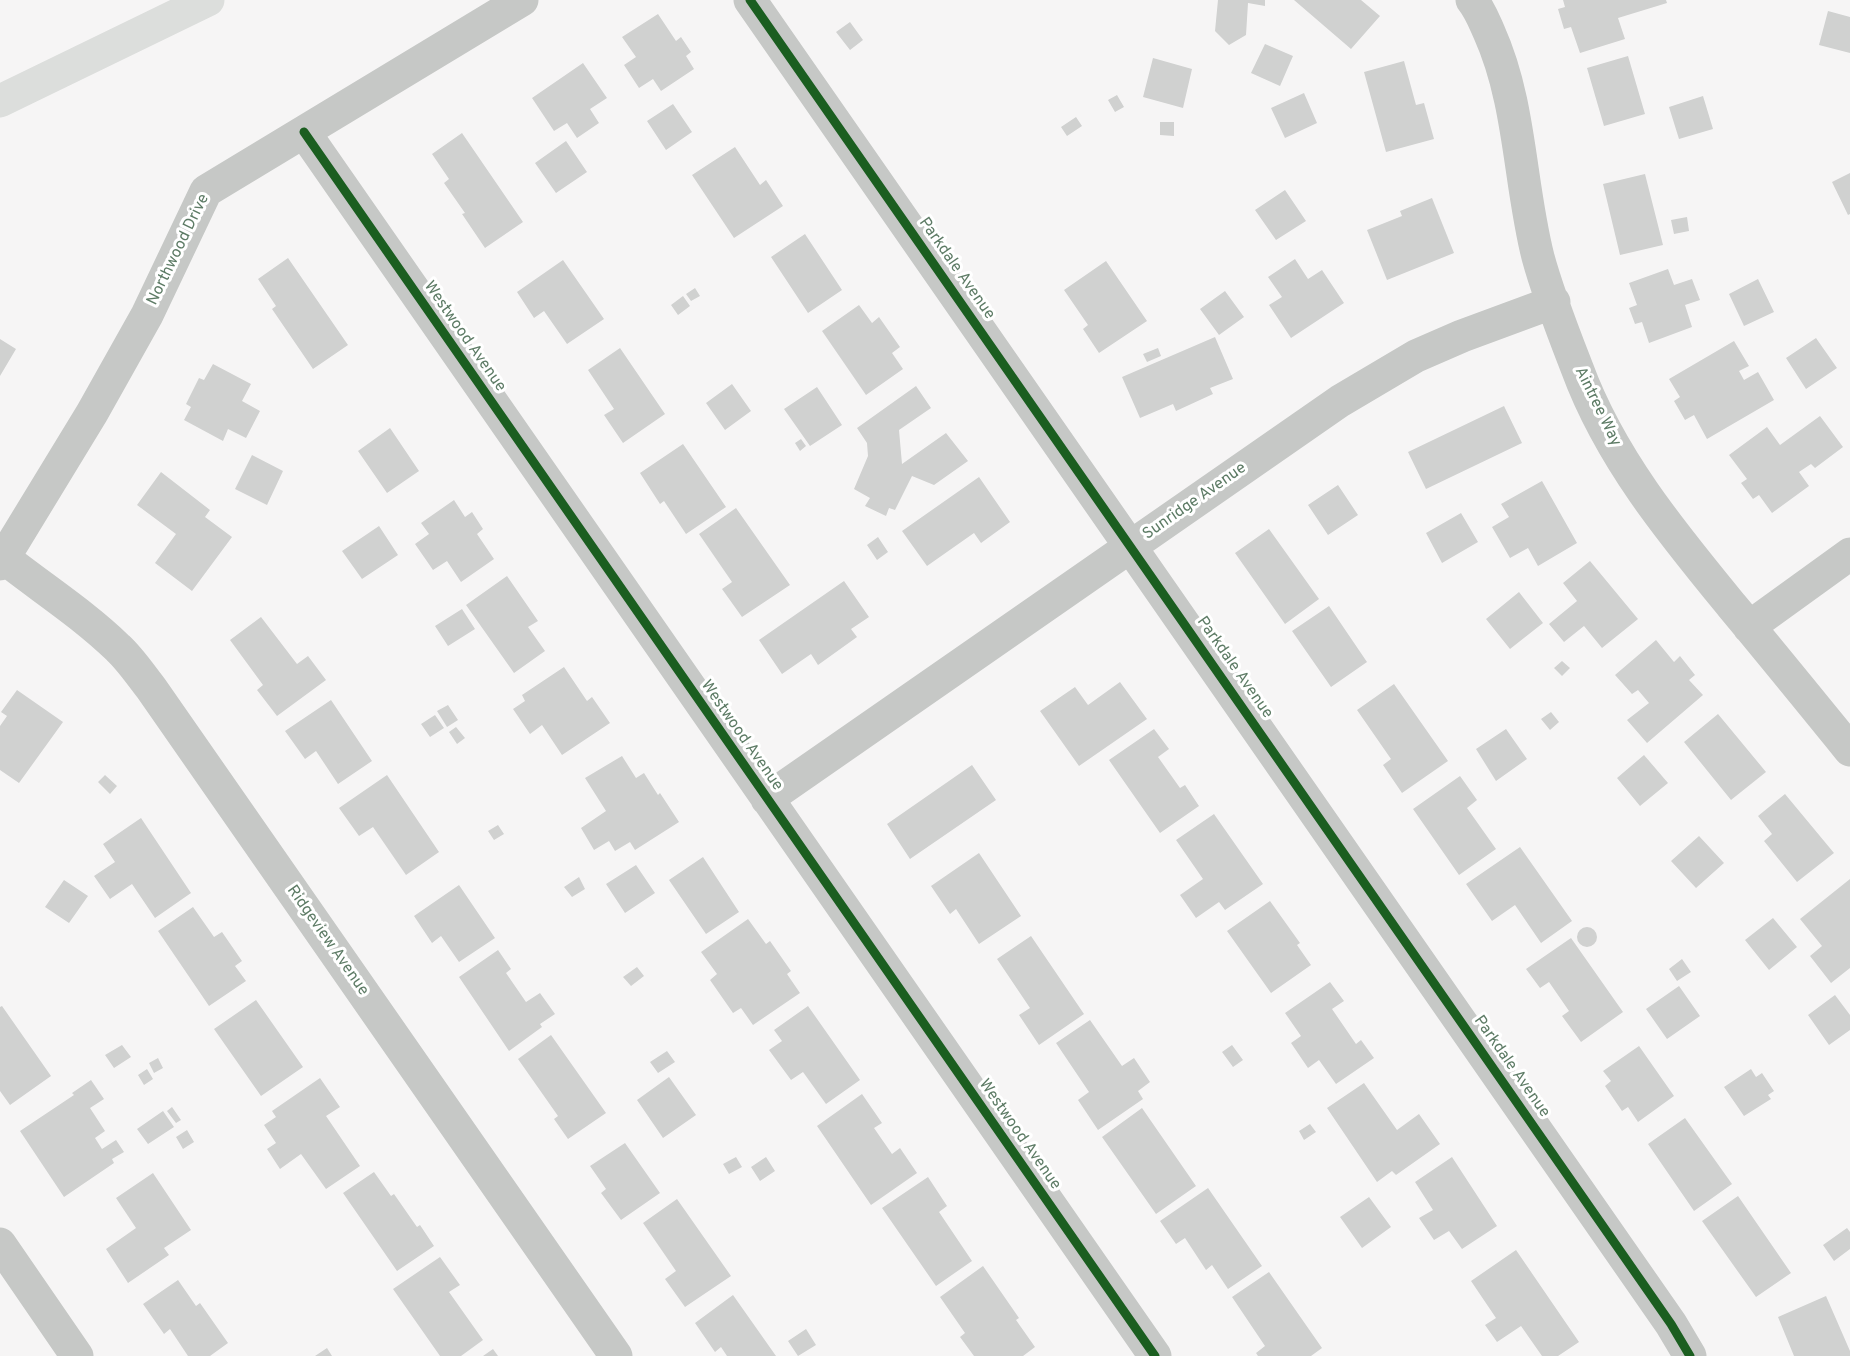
<!DOCTYPE html>
<html>
<head>
<meta charset="utf-8">
<style>
  body { margin:0 }
  canvas { display:block; background:#f6f5f5 }
</style>
</head>
<body>
<canvas width="1850" height="1356"></canvas>
<script>
const g = document.querySelector('canvas').getContext('2d');
g.lineJoin = 'round';
function fill(path, color) { g.fillStyle = color; g.fill(path, 'evenodd'); }
function strokePath(path, color, width, dash) { g.strokeStyle = color; g.lineWidth = width; g.lineCap = dash ? 'butt' : 'round'; g.setLineDash(dash || []); g.stroke(path); }
function drawText(font, color, halo, rows, align = 'center') {
  g.font = font + ' Overpass,sans-serif'; g.lineWidth = 6; g.setLineDash([]); g.textBaseline = 'middle'; g.strokeStyle = halo; g.fillStyle = color; for (const [text, x, y, turn = 0] of rows) {
    g.save(); g.translate(x, y); g.rotate((+turn || 0) * Math.PI / 180); g.textAlign = isNaN(turn) ? turn : align; if (halo) g.strokeText(text, 0, 0); g.fillText(text, 0, 0); g.restore();
  }
}
fill(new Path2D(`
  M1218 0H1265V6L1248 3 1246 35 1229 45 1215 31Z
  M1294 0H1361L1380 16 1351 49Z
  M1563 0H1666L1667 3 1618 18 1625 39 1580 53 1571 27 1564 29 1558 9 1565 7Z
  M1828 11 1850 17V53L1819 45Z
  M658 14 676 41 681 37 691 52 686 56 694 69 661 91 653 79 639 88 624 65 636 57 622 37Z
  M850 22 863 40 850 50 836 32Z
  M1265 44 1293 56 1280 86 1251 73Z
  M1628 56 1645 114 1604 126 1587 68Z
  M1153 58 1192 69 1183 108 1143 97Z
  M1404 61 1416 105 1424 103 1434 139 1386 152 1364 72Z
  M583 63 607 98 590 109 599 123 577 138 567 123 554 131 532 98Z
  M1304 93 1317 123 1285 138 1271 108Z
  M1117 95 1124 107 1115 112 1108 100Z
  M1703 96 1713 129 1679 139 1669 107Z
  M673 104 692 132 666 150 647 121Z
  M1076 117 1082 126 1067 136 1061 127Z
  M1160 122H1174V136L1160 135Z
  M462 133 523 222 485 248 462 214 465 213 444 183 449 179 432 154Z
  M566 141 587 172 556 193 535 163Z
  M735 147 760 185 766 180 783 206 734 238 692 175Z
  M1850 173V214L1848 215 1832 182Z
  M1645 174 1663 245 1620 255 1603 184Z
  M1285 190 1306 221 1276 240 1255 210Z
  M1432 198 1454 253 1387 280 1367 230 1402 216 1400 211Z
  M1687 217 1689 231 1674 234 1671 220Z
  M805 234 842 290 808 313 771 257Z
  M288 258 348 345 313 369 272 309 276 306 258 279Z
  M1295 259 1308 279 1322 270 1344 303 1291 338 1269 305 1282 297 1268 277Z
  M563 260 604 319 567 344 544 311 534 318 517 292Z
  M1106 261 1147 321 1099 353 1083 329 1088 325 1064 290Z
  M1668 269 1674 285 1692 279 1700 300 1685 305 1692 327 1649 343 1642 322 1635 324 1629 308 1637 305 1629 283Z
  M1758 279 1774 312 1744 326 1729 294Z
  M695 288 700 296 691 301 686 294Z
  M1225 291 1244 317 1219 335 1200 309Z
  M683 296 690 306 678 315 671 305Z
  M859 305 872 323 879 317 900 347 892 353 903 369 866 395 822 331Z
  M1215 337 1233 379 1210 388 1213 394 1176 411 1173 404 1140 418 1122 377Z
  M1816 338 1837 368 1806 389 1786 358Z
  M0 339 16 349 0 376Z
  M1734 341 1749 366 1739 371 1744 380 1758 372 1774 400 1707 439 1694 415 1685 420 1674 401 1680 397 1669 379Z
  M620 348 665 414 623 443 604 415 614 409 588 370Z
  M1158 348 1161 356 1147 362 1143 354Z
  M213 364 251 384 242 401 260 411 246 438 228 429 223 441 184 420 191 407 186 404 199 378 204 380Z
  M732 384 751 411 725 430 706 403Z
  M916 386 931 408 899 430 902 464 946 433 968 461 934 485 912 476 895 510 889 508 886 516 865 506 870 498 854 489 868 456 867 443 857 428Z
  M817 387 842 425 810 446 784 409Z
  M1504 406 1522 443 1426 489 1408 452Z
  M1820 416 1843 447 1815 468 1811 464 1799 472 1809 486 1772 513 1759 495 1753 499 1741 483 1747 479 1729 455 1767 427 1780 445Z
  M390 428 419 471 387 493 358 451Z
  M801 439 806 446 800 451 795 443Z
  M683 444 726 507 686 534 664 501 660 504 640 473Z
  M252 455 283 471 267 505 235 489Z
  M161 472 210 510 205 517 232 537 192 591 155 563 176 534 137 505Z
  M979 477 1010 522 981 543 974 533 927 566 902 531Z
  M1542 481 1577 543 1538 566 1528 548 1510 558 1492 527 1509 517 1501 504Z
  M1338 485 1358 515 1328 535 1308 505Z
  M454 500 465 517 472 512 483 529 477 534 494 559 461 582 447 561 433 570 415 544 429 534 421 523Z
  M736 508 790 585 742 617 722 589 732 582 699 534Z
  M1461 513 1478 542 1442 563 1426 533Z
  M379 526 398 555 362 579 342 551Z
  M1269 529 1319 599 1285 624 1235 553Z
  M878 537 888 552 877 560 867 545Z
  M1590 561 1638 619 1602 648 1584 626 1564 642 1549 624 1577 601 1563 583Z
  M507 576 538 621 528 627 545 651 514 673 466 605Z
  M844 581 869 617 851 629 857 637 818 665 811 654 782 674 759 640Z
  M1519 592 1543 623 1510 649 1486 619Z
  M1329 606 1367 662 1331 687 1292 631Z
  M462 609 475 629 448 646 435 626Z
  M261 617 297 664 308 656 326 680 277 716 257 690 263 685 230 640Z
  M1656 640 1674 662 1680 656 1695 675 1689 680 1703 695 1647 743 1627 720 1649 703 1638 690 1632 694 1615 675Z
  M1562 661 1570 668 1562 676 1554 668Z
  M564 667 587 701 592 697 610 723 562 755 542 725 530 734 513 709 525 701 522 695Z
  M1120 682 1147 719 1079 766 1040 711 1075 687 1088 705Z
  M1394 684 1448 761 1402 793 1383 765 1391 759 1357 710Z
  M17 690 63 722 19 783 0 770V726L7 716 1 712Z
  M331 700 372 761 338 784 316 751 305 759 285 731Z
  M448 705 458 720 447 727 437 711Z
  M1551 712 1559 722 1550 730 1541 719Z
  M1718 714 1766 772 1731 800 1684 742Z
  M435 715 444 728 430 737 421 724Z
  M456 727 465 738 457 744 449 732Z
  M1154 729 1169 749 1158 757 1180 788 1185 785 1199 806 1160 833 1109 760Z
  M1506 729 1527 759 1496 781 1476 749Z
  M1644 755 1668 783 1640 806 1617 778Z
  M622 756 636 778 644 773 658 795 660 793 679 822 635 850 630 842 615 851 609 841 594 850 581 828 606 811 585 778Z
  M972 765 996 800 910 859 887 824Z
  M105 775 117 786 110 794 98 782Z
  M387 775 439 852 406 875 373 827 359 836 339 808Z
  M1460 776 1477 800 1467 808 1496 849 1459 875 1413 809Z
  M1785 794 1834 853 1797 882 1764 841 1772 834 1758 816Z
  M1214 814 1263 884 1225 910 1219 902 1196 918 1180 895 1203 879 1176 840Z
  M141 818 191 893 155 918 132 884 110 899 94 876 115 862 103 844Z
  M498 825 504 834 494 840 488 831Z
  M1699 836 1724 863 1696 888 1671 861Z
  M1520 847 1572 921 1541 943 1515 905 1492 921 1466 884Z
  M979 853 1021 916 979 944 956 909 950 914 931 886Z
  M703 857 739 912 706 934 669 880Z
  M636 865 655 893 625 913 606 884Z
  M579 877 585 889 572 897 564 887Z
  M1850 879V968L1831 983 1810 956 1822 946 1800 919Z
  M64 880 88 896 69 923 45 907Z
  M459 885 495 938 459 962 441 936 432 943 414 916Z
  M1270 901 1300 943 1297 945 1311 965 1271 993 1227 931Z
  M193 907 214 937 222 932 242 961 235 966 246 981 209 1006 158 931Z
  M1773 918 1797 947 1769 970 1745 940Z
  M748 919 766 944 770 941 791 971 787 974 800 993 753 1025 741 1008 733 1013 710 980 717 974 701 952Z
  M1577 937a10 10 0 1 1 20 0a10 10 0 1 1-20 0Z
  M1031 936 1084 1014 1039 1045 1019 1015 1030 1008 997 959Z
  M1571 938 1623 1012 1581 1042 1562 1016 1569 1011 1549 982 1540 988 1526 969Z
  M498 950 511 969 506 973 526 1002 540 993 555 1014 540 1024 542 1027 509 1051 459 977Z
  M1682 959 1691 972 1677 981 1669 969Z
  M637 967 644 976 631 986 623 977Z
  M1330 982 1344 1001 1332 1009 1356 1044 1361 1040 1374 1058 1336 1084 1319 1060 1308 1068 1291 1043 1301 1036 1285 1013Z
  M1679 986 1700 1016 1667 1039 1646 1009Z
  M1835 995 1850 1015V1030L1829 1045 1808 1015Z
  M256 1000 303 1067 261 1096 214 1029Z
  M2 1006 51 1076 10 1105 0 1091V1007Z
  M808 1006 860 1080 826 1104 803 1072 791 1080 769 1050 782 1041 774 1030Z
  M1090 1020 1122 1066 1134 1058 1150 1082 1138 1091 1143 1099 1098 1130 1078 1100 1089 1092 1056 1043Z
  M551 1035 606 1113 568 1139 554 1119 558 1116 518 1059Z
  M122 1045 131 1057 114 1068 105 1055Z
  M1232 1045 1243 1060 1233 1067 1222 1052Z
  M1639 1046 1674 1096 1638 1122 1628 1107 1622 1111 1605 1086 1611 1081 1603 1071Z
  M667 1051 675 1062 658 1073 650 1062Z
  M158 1058 163 1068 154 1073 149 1063Z
  M147 1069 153 1079 144 1085 138 1075Z
  M1751 1069 1756 1077 1762 1073 1774 1091 1768 1095 1771 1099 1744 1116 1724 1087Z
  M669 1077 696 1115 663 1138 637 1100Z
  M320 1078 340 1107 326 1116 360 1166 326 1189 301 1154 280 1169 267 1149 276 1143 264 1125 276 1117 272 1111Z
  M91 1080 104 1099 90 1108 105 1131 95 1138 102 1149 116 1140 124 1152 112 1159 114 1163 64 1197 20 1131 74 1095 72 1093Z
  M1364 1083 1397 1130 1419 1114 1440 1144 1396 1175 1392 1171 1377 1182 1327 1108Z
  M862 1094 882 1123 874 1128 892 1154 900 1148 917 1173 871 1205 817 1126Z
  M172 1107 181 1120 176 1123 167 1111Z
  M1142 1108 1196 1186 1156 1214 1102 1137Z
  M163 1111 174 1127 148 1144 137 1129Z
  M1685 1118 1732 1184 1694 1211 1648 1144Z
  M1310 1124 1316 1132 1304 1140 1299 1131Z
  M187 1130 194 1142 183 1149 176 1137Z
  M625 1143 660 1193 621 1220 601 1193 606 1189 590 1166Z
  M736 1157 742 1167 729 1174 723 1164Z
  M766 1157 775 1171 760 1181 751 1167Z
  M1452 1157 1497 1226 1462 1249 1449 1231 1434 1240 1419 1218 1433 1210 1415 1182Z
  M374 1172 391 1196 394 1194 417 1227 420 1225 434 1246 397 1271 343 1193Z
  M153 1173 191 1230 164 1248 169 1255 128 1283 106 1249 136 1228 116 1198Z
  M928 1177 947 1206 939 1212 972 1261 936 1286 882 1208Z
  M1208 1188 1262 1266 1228 1289 1212 1265 1206 1270 1185 1238 1176 1244 1160 1221Z
  M1738 1196 1791 1273 1756 1297 1702 1221Z
  M1369 1197 1391 1227 1362 1248 1340 1217Z
  M677 1199 731 1276 685 1307 665 1279 676 1271 643 1223Z
  M1847 1228 1850 1232V1249L1834 1261 1823 1245Z
  M1516 1250 1579 1342 1558 1356H1542L1521 1326 1497 1342 1485 1325 1496 1318 1471 1281Z
  M440 1257 460 1285 449 1292 483 1340 461 1356H440L393 1289Z
  M983 1266 1019 1318 1016 1320 1035 1347 1023 1356H974L960 1337 965 1333 940 1297Z
  M1269 1272 1322 1348 1311 1356H1258L1256 1353 1265 1346 1232 1297Z
  M178 1280 196 1306 200 1303 228 1343 210 1356H188L170 1329 164 1334 143 1304Z
  M733 1295 776 1356H727L721 1347 715 1352 695 1323Z
  M1826 1296 1850 1351V1356H1794L1778 1317Z
  M806 1329 816 1345 798 1356 788 1341Z
  M327 1348 332 1356H315Z
  M493 1349 498 1356H483Z`), '#d0d1d0');
strokePath(new Path2D(`
  M750 0 1671 1324 1690 1356
  M1472 0C1480 10 1484 21 1489 32 1521 103 1519 182 1538 257 1548 294 1563 332 1577 368 1610 458 1672 533 1732 606 1772 654 1811 702 1850 750
  M304 132 1155 1356
  M4 558C42 588 83 614 118 648 130 659 140 674 151 688L616 1356
  M0 564 92 413 147 315 206 191 522 0
  M1749 627 1850 554
  M767 799 1340 401 1416 356 1462 336 1554 302
  M0 1244 77 1356`), '#c6c8c6', 33);
strokePath(new Path2D(`
  M0 101 208 0`), '#dcdedc', 33);
strokePath(new Path2D(`
  M750 0 1671 1324 1690 1356
  M304 132 1155 1356`), '#1b5e20', 9);
drawText('16px', '#5d7b65', '#fff', [
  ["Northwood Drive",179,250,-64],
  ["Parkdale Avenue",956,269,55],
  ["Westwood Avenue",464,337,55],
  ["Aintree Way",1597,407,64],
  ["Sunridge Avenue",1195,502,-35],
  ["Parkdale Avenue",1234,668,55],
  ["Westwood Avenue",741,736,55],
  ["Ridgeview Avenue",327,941,55],
  ["Parkdale Avenue",1511,1067,55],
  ["Westwood Avenue",1019,1135,55]
]);
</script>
</body>
</html>
